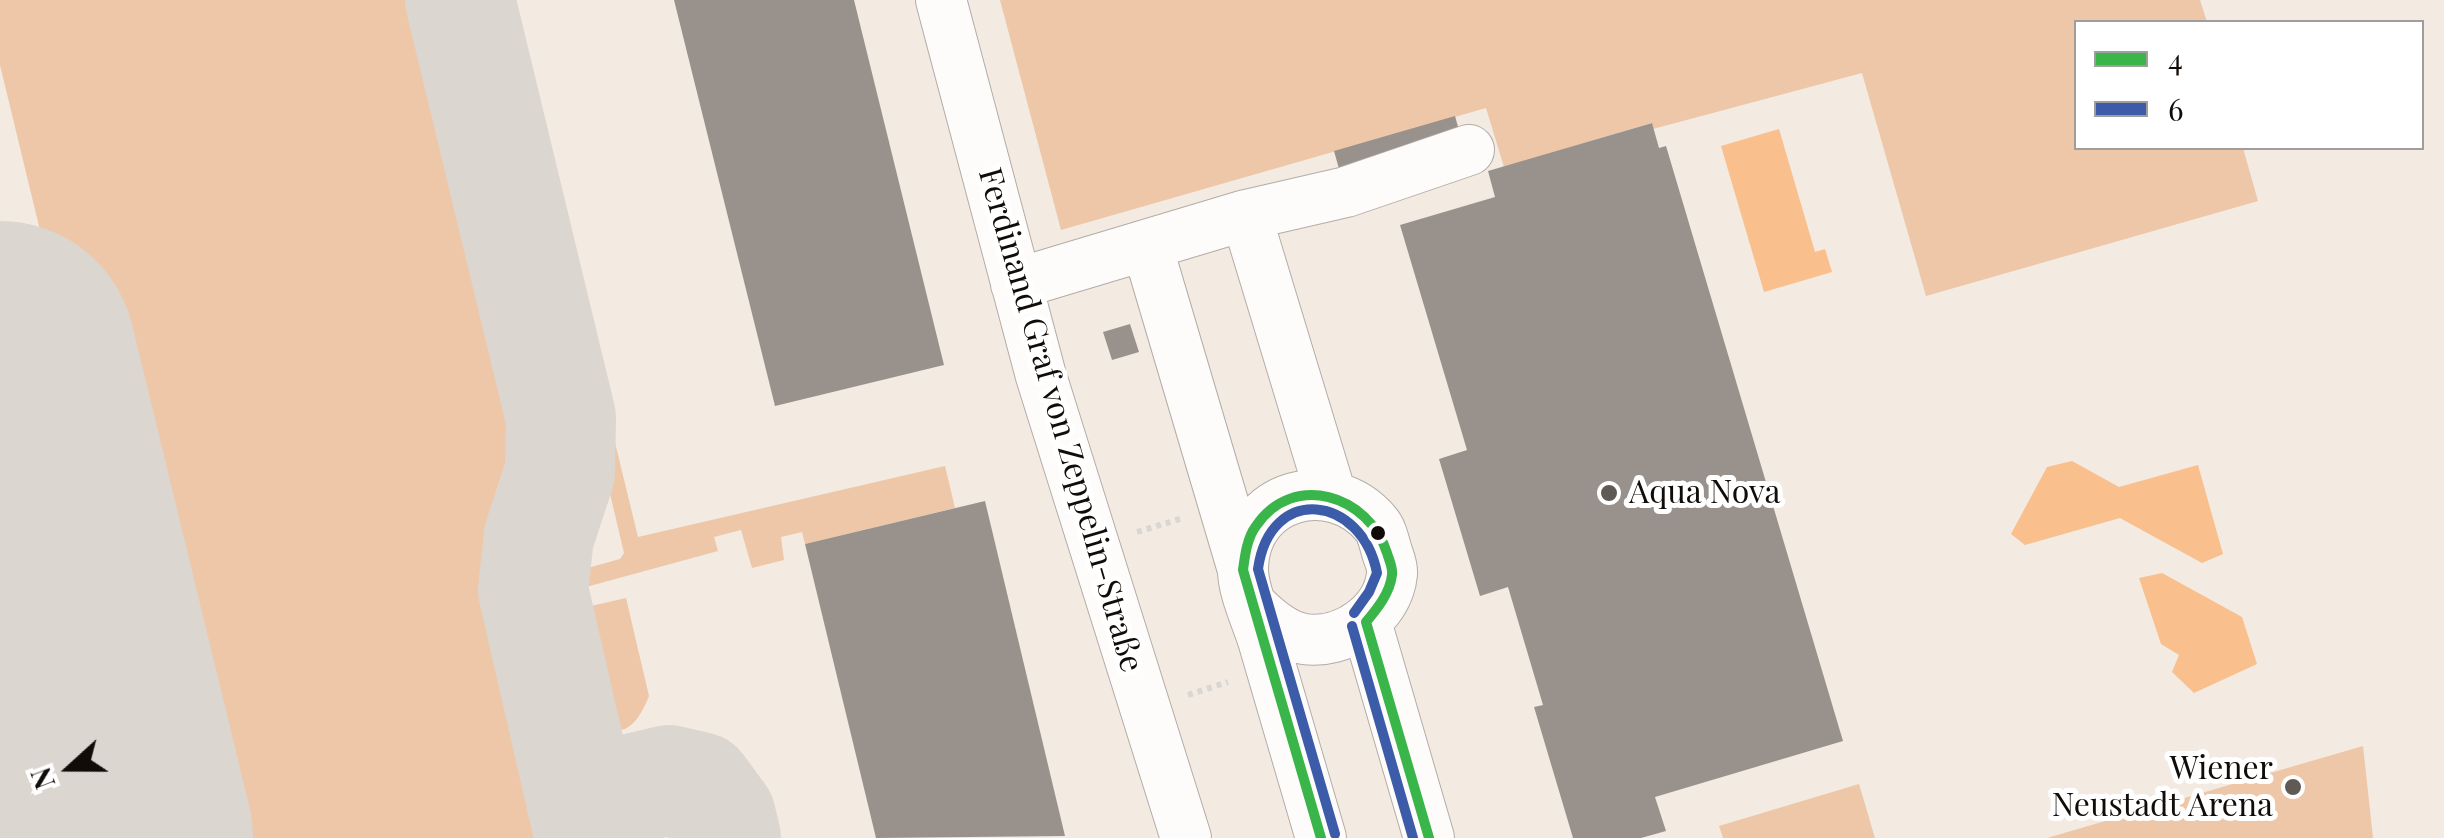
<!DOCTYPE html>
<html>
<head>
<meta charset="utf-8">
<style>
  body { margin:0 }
  #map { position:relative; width:2444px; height:838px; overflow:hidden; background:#f3eae2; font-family:"Playfair Display",serif }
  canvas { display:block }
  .legend { position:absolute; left:2074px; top:20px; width:350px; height:130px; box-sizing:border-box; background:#fff; border:2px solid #a09e9c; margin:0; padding:12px 18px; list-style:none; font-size:30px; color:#110c08 }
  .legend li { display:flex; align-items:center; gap:20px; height:50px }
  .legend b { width:50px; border:2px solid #a09e9c }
  .north { position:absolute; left:20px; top:718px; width:100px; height:100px; -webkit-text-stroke:8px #fff; paint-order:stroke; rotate:249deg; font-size:28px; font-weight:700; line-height:40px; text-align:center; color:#110c08 }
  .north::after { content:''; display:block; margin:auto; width:35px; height:45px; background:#110c08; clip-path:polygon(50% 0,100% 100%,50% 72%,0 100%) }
</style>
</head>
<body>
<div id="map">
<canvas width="2444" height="838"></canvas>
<ul class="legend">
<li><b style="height:12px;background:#39b54a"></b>4</li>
<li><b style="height:12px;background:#3c5caa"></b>6</li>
</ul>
<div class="north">N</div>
</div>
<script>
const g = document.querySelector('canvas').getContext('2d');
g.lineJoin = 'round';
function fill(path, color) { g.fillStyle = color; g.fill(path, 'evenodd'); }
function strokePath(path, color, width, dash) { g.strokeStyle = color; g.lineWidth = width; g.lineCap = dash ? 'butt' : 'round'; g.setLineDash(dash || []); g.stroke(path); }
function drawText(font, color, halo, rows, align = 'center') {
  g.font = font + ' "Playfair Display",serif'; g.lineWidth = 10; g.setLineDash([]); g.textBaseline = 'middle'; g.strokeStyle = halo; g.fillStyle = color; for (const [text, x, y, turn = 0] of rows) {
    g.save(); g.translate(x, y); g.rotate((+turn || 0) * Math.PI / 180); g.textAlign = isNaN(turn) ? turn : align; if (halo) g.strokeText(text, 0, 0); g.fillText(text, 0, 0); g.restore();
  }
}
fill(new Path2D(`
  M0 0H428L532 425 509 467 498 514 496 577 559 838H187L0 65Z
  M1000 0H2200L2207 22H2076V148H2243L2258 201 1926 296 1862 73 1653 129 1651 123 1504 167 1486 108 1061 230Z
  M530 122 538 127 638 537 945 466 955 508 805 544 802 532 781 537 784 560 752 568 741 530 714 537 718 551 586 587 591 606 626 598 649 696C636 729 617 746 591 710L566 606 570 584 580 570 620 559 624 553 524 129Z
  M0 655 44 838H0Z
  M2363 746 2373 838H2047Z
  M1859 784 1875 838H1723L1719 826Z`), '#edc7a7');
fill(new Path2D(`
  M1779 129 1815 252 1825 249 1832 272 1764 292 1721 146Z
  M2072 461 2119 487 2198 465 2223 554 2202 563 2120 518 2025 545 2011 534 2047 467Z
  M2162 573 2242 617 2257 664 2194 693 2172 672 2179 655 2161 644 2139 578Z`), '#f9bf8c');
strokePath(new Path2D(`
  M460 0 561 418 560 472 539 536 533 590 590 838
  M581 801 669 780 699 787 721 817 726 838`), '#dcd6d1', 110);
strokePath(new Path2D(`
  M0 357 117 838`), '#dcd6d1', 272);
fill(new Path2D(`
  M674 0H854L944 365 775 406Z
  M1455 116 1462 141 1341 176 1334 151Z
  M1652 123 1659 148 1666 146 1843 741 1655 797 1666 831 1641 838H1573L1534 707 1543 705 1508 587 1480 596 1439 459 1467 450 1400 225 1495 197 1488 171Z
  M1130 324 1139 352 1112 360 1103 332Z
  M985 501 1065 836 876 838 805 544Z`), '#99928c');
const minor = new Path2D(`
  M941 0 1041 376 1186 838
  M1246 215 1331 495
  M1147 246 1243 570
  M1016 284 1246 215 1346 192 1469 150
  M1253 607C1266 620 1284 636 1304 639 1343 645 1388 615 1392 574 1393 567 1389 558 1387 552 1384 542 1382 531 1376 524 1331 471 1245 494 1243 567 1242 589 1256 618 1263 640 1282 706 1302 772 1321 838
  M1366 622 1429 838`);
strokePath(minor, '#b3aca7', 52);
strokePath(new Path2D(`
  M1137 532 1183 518
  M1188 695 1228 682`), '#dad6d4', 6, [5, 5]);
strokePath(minor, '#fdfcfb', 50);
strokePath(new Path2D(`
  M1366 622 1429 838
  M1321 838 1243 570C1245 555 1247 538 1256 526 1293 471 1369 495 1387 553 1389 560 1393 567 1392 575 1390 593 1377 609 1366 622`), '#39b54a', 10);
strokePath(new Path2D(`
  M1352 626 1413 838
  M1335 834 1258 569C1270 483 1362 495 1377 573L1369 592 1354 613`), '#3c5caa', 10);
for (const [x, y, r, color] of [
  [1609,493,10,"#605a54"],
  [1378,533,9,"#110c08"],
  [2293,787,10,"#605a54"]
]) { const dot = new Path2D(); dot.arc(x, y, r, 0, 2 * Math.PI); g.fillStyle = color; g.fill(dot); strokePath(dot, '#fff', 4); }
drawText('32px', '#110c08', '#fff', [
  ["Ferdinand Graf von Zeppelin-Straße",1060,420,74]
]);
drawText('32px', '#110c08', '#fff', [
  ["Aqua Nova",1629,493],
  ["Wiener",2273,769,"right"],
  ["Neustadt Arena",2273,806,"right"]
], 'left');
</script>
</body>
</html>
